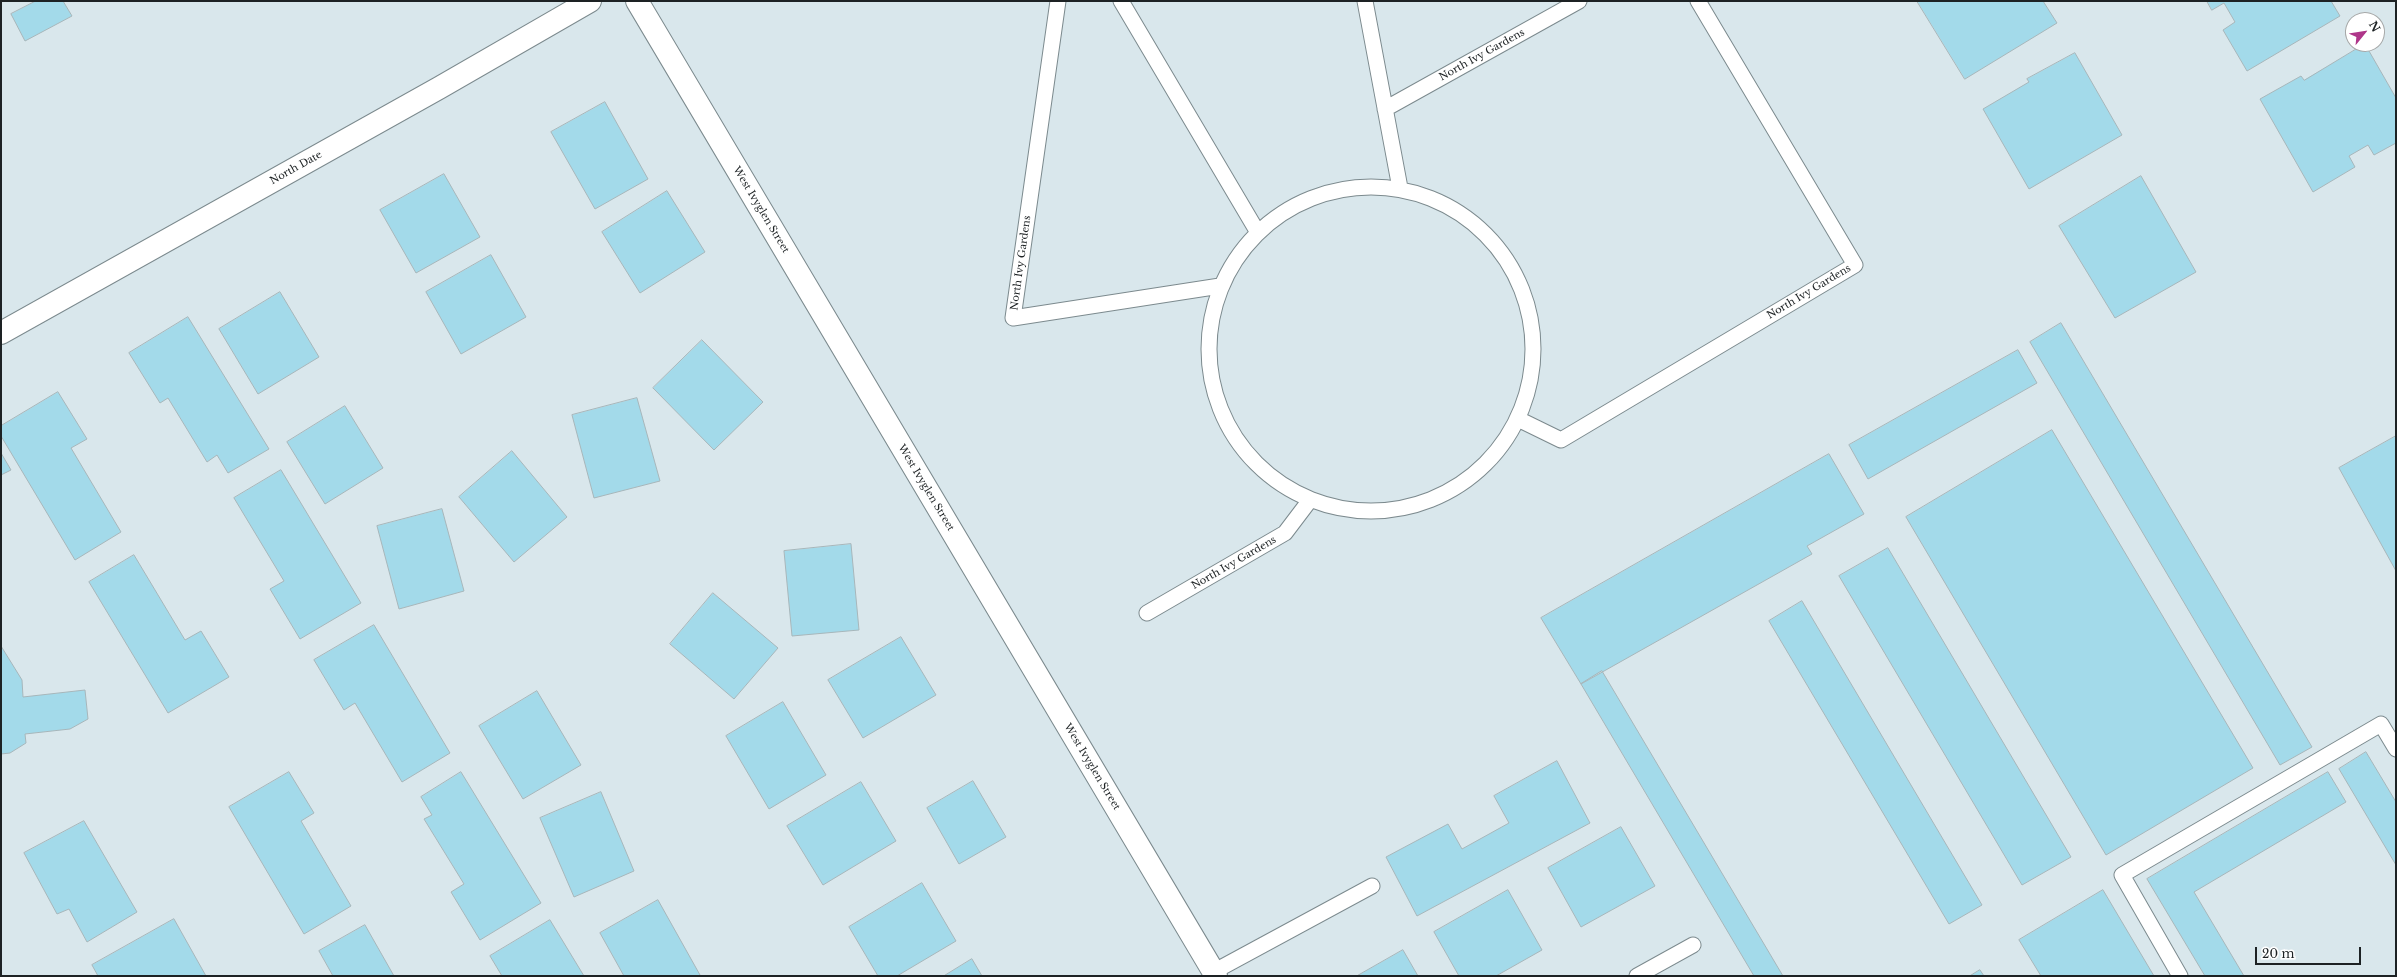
<!DOCTYPE html>
<html>
<head>
<meta charset="utf-8">
<style>
  body { margin:0 }
  #map { position:relative; width:2397px; height:977px; overflow:hidden; background:#d9e7ec; font-family:"Libre Baskerville",serif }
  canvas { display:block }
  .frame { position:absolute; inset:0; border:2px solid #1d2224; pointer-events:none }
  .north { position:absolute; left:2345px; top:12px; width:40px; height:40px; box-sizing:border-box; background:#fff; border:1px solid #a5a7a7; border-radius:50%; rotate:60deg; font-size:11px; font-weight:700; line-height:16px; text-align:center; color:#1d2224 }
  .north::after { content:''; display:block; margin:auto; width:14px; height:18px; background:#af368a; clip-path:polygon(50% 0,100% 100%,50% 72%,0 100%) }
  .scale { position:absolute; left:2255px; top:947px; width:106px; height:18px; box-sizing:border-box; border:2px solid #1d2224; border-top:0; padding-left:5px; font-size:12px; line-height:14px; white-space:nowrap; color:#1d2224; -webkit-text-stroke:3px #fff; paint-order:stroke }
</style>
</head>
<body>
<div id="map">
<canvas width="2397" height="977"></canvas>
<div class="frame"></div>
<div class="north">N</div>
<div class="scale">20 m</div>
</div>
<script>
const g = document.querySelector('canvas').getContext('2d');
g.lineJoin = 'round';
function fill(path, color) { g.fillStyle = color; g.fill(path, 'evenodd'); }
function strokePath(path, color, width, dash) { g.strokeStyle = color; g.lineWidth = width; g.lineCap = dash ? 'butt' : 'round'; g.setLineDash(dash || []); g.stroke(path); }
function drawText(font, color, halo, rows, align = 'center') {
  g.font = font + ' "Libre Baskerville",serif'; g.lineWidth = 3; g.setLineDash([]); g.textBaseline = 'middle'; g.strokeStyle = halo; g.fillStyle = color; for (const [text, x, y, turn = 0] of rows) {
    g.save(); g.translate(x, y); g.rotate((+turn || 0) * Math.PI / 180); g.textAlign = isNaN(turn) ? turn : align; if (halo) g.strokeText(text, 0, 0); g.fillText(text, 0, 0); g.restore();
  }
}
const building = new Path2D(`
  M36 1H63L72 16 25 41 11 14Z
  M1917 1H2043L2057 23 1965 79Z
  M2207 1H2331L2340 16 2247 71 2223 30 2235 22 2224 3 2212 10Z
  M2365 44 2396 98V143L2374 155 2368 145 2349 156 2355 167 2313 192 2260 99 2301 76 2304 80Z
  M2075 53 2122 135 2029 189 1983 109 2029 82 2027 79Z
  M605 102 648 179 595 209 551 132Z
  M444 174 480 237 416 273 380 210Z
  M2141 176 2196 272 2115 318 2059 226Z
  M667 191 705 252 640 293 602 232Z
  M491 255 526 317 461 354 426 292Z
  M280 292 319 357 258 394 219 329Z
  M188 317 269 449 228 473 217 455 207 462 168 398 160 403 129 353Z
  M2061 323 2312 747 2280 765 2030 342Z
  M702 340 763 402 714 450 653 388Z
  M2018 350 2037 383 1868 479 1849 445Z
  M58 392 87 439 71 448 121 532 75 560 1 436V426Z
  M637 398 660 481 594 498 572 415Z
  M345 406 383 468 325 504 287 442Z
  M2052 430 2253 768 2106 855 1906 517Z
  M2396 436V571L2339 468Z
  M512 451 567 517 514 562 459 497Z
  M1 453 11 470 1 475Z
  M1829 454 1864 514 1807 546 1812 554 1581 684 1541 618Z
  M281 470 361 603 300 639 270 589 284 581 234 498Z
  M442 509 464 591 399 609 377 526Z
  M851 544 859 630 792 636 784 551Z
  M1888 548 2071 857 2022 885 1839 576Z
  M134 555 185 640 201 631 229 677 168 713 89 582Z
  M713 593 778 648 734 699 670 644Z
  M1802 601 1982 905 1949 924 1769 621Z
  M374 625 450 753 402 782 355 703 344 710 314 660Z
  M901 637 936 695 863 738 828 680Z
  M1 646 22 680 23 697 85 690 88 719 70 729 25 734 26 743 10 753 1 754Z
  M1602 671 1783 976H1754L1581 684Z
  M537 691 581 765 523 799 479 726Z
  M783 702 826 775 769 809 726 736Z
  M2366 752 2396 802V865L2339 769Z
  M1557 761 1590 823 1417 916 1386 857 1448 824 1462 849 1509 823 1494 796Z
  M289 772 314 813 301 821 351 906 304 934 229 807Z
  M461 772 541 903 480 940 451 892 464 884 424 819 432 815 421 797Z
  M2328 772 2346 802 2194 892 2244 976H2205L2147 879Z
  M973 781 1006 837 959 864 927 808Z
  M861 782 896 841 823 885 787 826Z
  M601 792 634 871 574 897 540 818Z
  M84 821 137 912 87 942 69 909 57 914 24 853Z
  M1621 827 1655 886 1581 927 1548 868Z
  M922 883 956 941 897 976H878L849 927Z
  M1508 890 1542 950 1496 976H1459L1434 932Z
  M2103 890 2154 976H2041L2019 940Z
  M658 900 700 975 698 976H624L600 933Z
  M174 919 206 976H98L92 965Z
  M550 920 584 976H502L490 956Z
  M365 925 394 976H333L319 951Z
  M1403 950 1418 976H1357Z
  M972 959 982 976H944Z
  M1980 970 1984 976H1970Z`);
fill(building, '#a3daea');
strokePath(building, '#a7b6ba', 1);
const service = new Path2D(`
  M1058 1 1013 318 1220 286
  M1121 1 1257 231
  M1365 1 1400 188
  M1385 109 1579 1
  M1209 349a162 162 0 1 1 324 0a162 162 0 1 1-324 0Z
  M1518 419 1561 440 1855 265 1698 1
  M1147 613 1285 533 1310 500
  M1213 972 1372 886
  M1637 976 1693 945
  M2180 976 2122 875 2381 724 2396 749`);
const minor = new Path2D(`
  M637 1 1216 976
  M1 333 439 88 590 1`);
strokePath(service, '#7c8a8e', 17);
strokePath(minor, '#7c8a8e', 24);
strokePath(service, '#fff', 15);
strokePath(minor, '#fff', 22);
drawText('10px', '#1d2224', '#fff', [
  ["North Ivy Gardens",1482,55,-29],
  ["North Date",296,168,-29],
  ["West Ivyglen Street",761,210,59],
  ["North Ivy Gardens",1021,263,-82],
  ["North Ivy Gardens",1809,292,-31],
  ["West Ivyglen Street",926,488,59],
  ["North Ivy Gardens",1234,563,-30],
  ["West Ivyglen Street",1092,767,59]
]);
</script>
</body>
</html>
